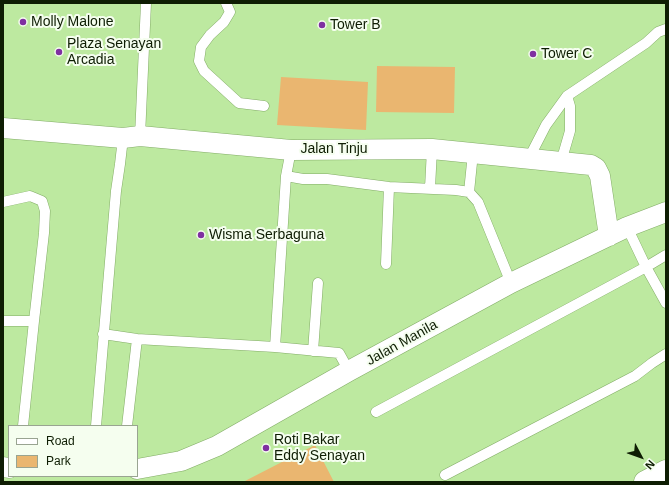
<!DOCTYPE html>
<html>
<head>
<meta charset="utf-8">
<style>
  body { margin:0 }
  #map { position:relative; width:669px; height:485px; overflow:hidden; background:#bde9a0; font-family:Helvetica,sans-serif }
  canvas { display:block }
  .frame { position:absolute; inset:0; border:4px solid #0e1d03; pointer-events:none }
  .legend { position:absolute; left:8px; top:425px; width:130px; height:52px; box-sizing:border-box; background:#f5feef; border:1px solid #99a491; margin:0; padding:5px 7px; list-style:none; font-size:12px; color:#0e1d03 }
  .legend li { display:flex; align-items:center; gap:8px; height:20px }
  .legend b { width:20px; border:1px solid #99a491 }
  .north { position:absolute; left:621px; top:437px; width:40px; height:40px; -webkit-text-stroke:3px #f5feef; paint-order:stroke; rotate:131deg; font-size:11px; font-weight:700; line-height:16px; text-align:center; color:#0e1d03 }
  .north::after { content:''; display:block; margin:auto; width:14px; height:18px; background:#0e1d03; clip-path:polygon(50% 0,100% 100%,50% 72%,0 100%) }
</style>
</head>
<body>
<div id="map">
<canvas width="669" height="485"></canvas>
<div class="frame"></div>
<ul class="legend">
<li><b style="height:5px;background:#fff"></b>Road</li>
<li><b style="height:11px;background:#eab670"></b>Park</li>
</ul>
<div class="north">N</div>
</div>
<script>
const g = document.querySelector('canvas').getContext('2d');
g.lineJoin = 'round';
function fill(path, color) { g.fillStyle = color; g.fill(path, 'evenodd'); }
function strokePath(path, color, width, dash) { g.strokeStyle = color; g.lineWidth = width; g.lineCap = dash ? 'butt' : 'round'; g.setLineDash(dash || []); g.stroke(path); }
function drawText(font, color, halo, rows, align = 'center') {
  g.font = font + ' Helvetica,sans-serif'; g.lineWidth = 4; g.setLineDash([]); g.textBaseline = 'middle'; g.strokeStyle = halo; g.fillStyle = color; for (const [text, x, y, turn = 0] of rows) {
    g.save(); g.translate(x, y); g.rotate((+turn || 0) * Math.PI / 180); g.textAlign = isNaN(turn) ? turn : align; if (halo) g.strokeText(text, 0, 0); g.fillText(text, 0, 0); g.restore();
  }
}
fill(new Path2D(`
  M377 66 455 67 454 113 376 112Z
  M281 77 368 82 366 130 277 125Z
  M315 445 334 482H243Z`), '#eab670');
const lane = new Path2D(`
  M226 3 230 12 224 22 210 35 201 47 199 61 204 71 239 103 264 106
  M140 136 146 3
  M291 150 286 176 303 179H327L389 187 456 190 469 192 478 202 511 283
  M529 158 546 125 567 96 646 43 658 32 666 29
  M561 162 570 131V106L567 96
  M430 188 432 149
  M469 192 473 153
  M3 202 30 196 42 201 45 211 44 233 34 321 23 426
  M627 227 646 267 666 303
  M386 264 389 187
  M3 321H34
  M103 334 137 339 275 347 339 353 349 371
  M275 347 286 176
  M313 351 318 283
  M376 412 646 267 666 255
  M96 426 116 191 120 164 123 138
  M127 426 137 339
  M445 475 635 376 652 363 666 354`);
const street = new Path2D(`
  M3 128 123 138 140 136 291 150 432 149 591 165 596 168 600 176 609 236
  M3 467 9 468
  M137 469 181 461 217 446 349 371 511 283 627 227 666 212`);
const secondary = new Path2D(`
  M645 482 666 471`);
strokePath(lane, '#82ac66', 11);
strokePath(street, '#82ac66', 21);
strokePath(secondary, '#82ac66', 23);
strokePath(lane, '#fff', 10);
strokePath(street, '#fff', 20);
strokePath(secondary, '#fff', 22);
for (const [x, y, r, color] of [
  [23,22,4,"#7f30a1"],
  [322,25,4,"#7f30a1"],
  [59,52,4,"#7f30a1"],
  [533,54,4,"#7f30a1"],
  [201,235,4,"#7f30a1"],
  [266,448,4,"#7f30a1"]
]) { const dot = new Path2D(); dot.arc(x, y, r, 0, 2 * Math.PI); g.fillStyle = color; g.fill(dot); strokePath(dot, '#f5feef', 1.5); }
drawText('14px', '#0e1d03', '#f5feef', [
  ["Molly Malone",31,22],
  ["Tower B",330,25],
  ["Plaza Senayan",67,44],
  ["Arcadia",67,60],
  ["Tower C",541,54],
  ["Wisma Serbaguna",209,235],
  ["Roti Bakar",274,440],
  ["Eddy Senayan",274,456]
], 'left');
drawText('14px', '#0e1d03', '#f5feef', [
  ["Jalan Tinju",334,149],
  ["Jalan Manila",402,343,-29]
]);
</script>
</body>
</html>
